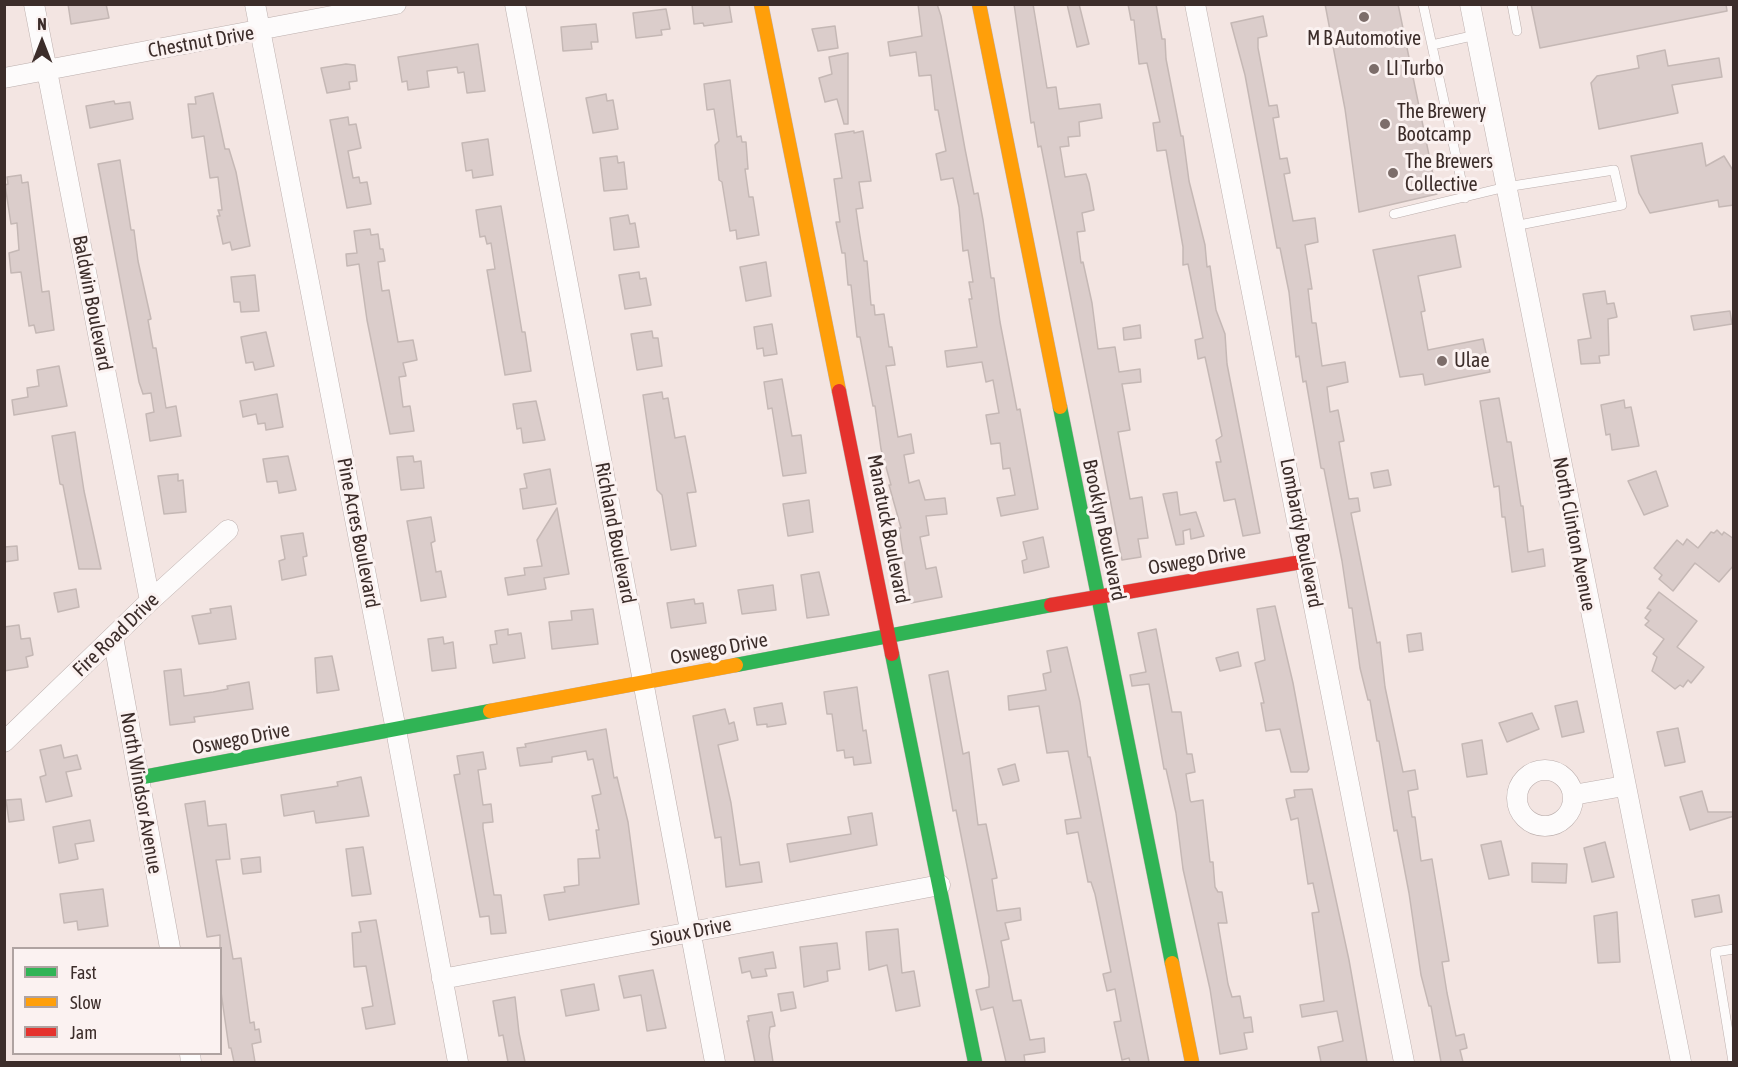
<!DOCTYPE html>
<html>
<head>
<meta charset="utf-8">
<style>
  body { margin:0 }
  #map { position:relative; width:1738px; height:1067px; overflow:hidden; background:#f3e5e2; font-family:"Asap Condensed",sans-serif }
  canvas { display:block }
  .frame { position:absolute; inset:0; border:6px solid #3c2d2a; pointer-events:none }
  .legend { position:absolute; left:12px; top:947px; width:210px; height:108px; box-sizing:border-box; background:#fbf2f1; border:2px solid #afa3a1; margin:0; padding:8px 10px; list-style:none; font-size:18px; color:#3c2d2a }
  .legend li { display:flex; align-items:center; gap:12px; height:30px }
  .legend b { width:30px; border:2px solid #afa3a1 }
  .north { position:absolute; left:12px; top:12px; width:60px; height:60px; -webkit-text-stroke:4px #fbf2f1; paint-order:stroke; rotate:0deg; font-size:16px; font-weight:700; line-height:24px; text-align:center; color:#3c2d2a }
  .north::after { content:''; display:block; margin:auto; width:21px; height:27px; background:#3c2d2a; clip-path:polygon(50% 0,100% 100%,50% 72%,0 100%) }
</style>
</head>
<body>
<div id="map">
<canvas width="1738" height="1067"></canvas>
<div class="frame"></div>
<ul class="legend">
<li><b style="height:8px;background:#30b455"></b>Fast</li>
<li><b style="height:8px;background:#ff9f0a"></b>Slow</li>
<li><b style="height:8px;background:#e5322d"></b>Jam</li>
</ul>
<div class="north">N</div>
</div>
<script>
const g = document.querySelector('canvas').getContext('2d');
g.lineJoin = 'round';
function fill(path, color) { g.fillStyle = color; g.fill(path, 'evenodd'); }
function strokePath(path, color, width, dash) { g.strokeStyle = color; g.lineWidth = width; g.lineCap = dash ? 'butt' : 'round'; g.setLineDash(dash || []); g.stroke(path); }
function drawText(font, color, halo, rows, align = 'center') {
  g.font = font + ' "Asap Condensed",sans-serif'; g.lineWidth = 6; g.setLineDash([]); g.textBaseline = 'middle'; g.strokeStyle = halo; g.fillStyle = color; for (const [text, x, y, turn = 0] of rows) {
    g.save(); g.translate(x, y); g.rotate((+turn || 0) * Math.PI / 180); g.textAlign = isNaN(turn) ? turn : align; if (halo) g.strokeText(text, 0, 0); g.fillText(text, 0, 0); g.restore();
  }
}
const building = new Path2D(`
  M68 4H106L109 18 71 24Z
  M692 4H729L732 22 704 26 703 23 694 24Z
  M918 4H937L941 16 965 149 974 194 978 193 983 220 991 278H994L1000 322 1017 410 1020 409 1038 509 1001 516 997 498 1015 495 1010 468 1003 469 1000 443 991 444 986 415 999 413 993 380 986 382 982 362 947 367 945 351 977 347 969 299H972L969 282H973L968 250 963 251 959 207 953 178 941 180 936 154 946 151 938 110H935L931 75 919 76 916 52 890 56 888 42 922 36Z
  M1014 4H1033L1047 88 1056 87 1059 109 1100 104 1102 118 1079 122 1080 136 1068 137 1069 146 1060 147 1065 177 1086 174 1089 183 1094 210 1082 213 1085 231 1077 232 1081 263 1083 262 1092 303 1098 349 1115 347 1119 372 1140 369 1141 382 1122 384 1130 430 1118 432 1130 499 1142 497 1148 538 1138 539 1141 557 1122 560 1041 146 1038 147 1034 122 1031 123Z
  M1067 4H1079L1089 44 1077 47Z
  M1128 4H1156L1162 39H1165L1166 59 1181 136H1183L1189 181 1205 245 1207 267 1210 266 1216 310 1225 334 1227 364 1260 533 1243 536 1235 499 1224 501 1216 462H1221L1216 440 1222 436 1205 357 1198 359 1195 340 1203 338 1188 264 1183 265V247L1166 150 1157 151 1153 123 1160 122 1147 63 1139 64 1134 20H1131Z
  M1325 4H1398L1437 194 1359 212 1345 109Z
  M1531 4H1726L1727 11 1540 48Z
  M666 9 670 29 661 30 662 35 636 38 633 13Z
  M1263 16 1267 36 1258 38V48L1269 106 1277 105 1279 117 1273 118 1280 159 1287 158 1290 173 1284 174 1293 221 1315 218 1318 242 1305 245 1312 289H1308L1312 323H1316L1322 366 1345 362 1348 382 1327 387 1330 412 1338 410 1344 441 1339 442 1349 499 1358 498 1360 511 1351 513 1377 643 1380 642 1385 687 1403 772 1415 770 1418 789 1408 791 1412 817H1415L1421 861 1432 859 1449 961 1442 962 1447 993 1456 1036 1464 1034 1467 1048 1460 1050 1463 1062H1441L1431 1006H1429L1421 975 1409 893 1397 830 1394 831 1379 741H1377L1370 700H1368L1360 668 1352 608H1349L1342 561 1324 469 1321 468 1306 381 1303 382 1299 356 1296 357 1289 292 1280 248H1277L1245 75 1231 23Z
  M596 24 598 42H591L592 49 563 51 561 27Z
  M835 26 838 48 818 51 812 29Z
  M478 44 485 91 467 93 464 72 458 73 457 67 427 71 429 87 408 90 407 81 402 82 398 57Z
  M1665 50 1668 66 1719 58 1722 77 1672 85 1678 113 1599 129 1591 83 1597 76 1639 68 1637 56Z
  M848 53V124H844L837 99 825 102 819 78 832 74 829 57Z
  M346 64 355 65 357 81 349 82 350 89 327 93 321 68Z
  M730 80 737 137 741 136 742 142H746L748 169H745L749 197H753L759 235 737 239 736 230 730 231 722 182 719 180 715 145 719 141 714 109 707 110 704 84Z
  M213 93 225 149H229L236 172 250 246 232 250 230 242 223 244 217 216H220L218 210H222L218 177 210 178 204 136 192 138 188 104H196L195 97Z
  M606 94 607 101 613 100 618 129 593 133 586 98Z
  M114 101 115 104 130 102 133 119 90 128 86 106Z
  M348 117 349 125 356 124 361 148 348 151 353 178 359 177 360 183 367 182 371 204 347 208 330 120Z
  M854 131V133L863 131 871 181 859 182 863 208 856 209 859 230 864 261H867L871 305H874L875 315 884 314 889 347H892L895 365 886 366 898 437 911 434 914 453 904 455 909 483 919 480 925 500 945 498 947 514 926 516 929 535 920 537 926 569 936 567 942 597 911 603 899 528H901L889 485H891L881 449 875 406H873L860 337H857L851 285H848L845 253H842L836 222H840L834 179 842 178 835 134Z
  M488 139 493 175 473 178 472 170 466 171 462 143Z
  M1702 143 1706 166 1724 156 1734 172V205L1719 207 1718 200 1650 213 1639 193 1631 156Z
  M617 156 618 163 624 162 627 189 604 191 600 158Z
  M120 160 131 230H134L138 261 151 319 148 320 153 348H156L166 408 176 406 181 436 150 441 146 414 154 412 151 393 143 394 139 382 98 164Z
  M21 175 22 183 28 182 42 292 49 291 54 330 36 333 34 325 29 326 21 272 11 273 9 253 19 250 17 223 11 224 5 185 8 184 7 177Z
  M501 206 522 332H525L531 371 505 375 487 270 495 269 491 243 487 244 485 236 480 237 476 210Z
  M628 215 630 224 635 223 639 247 614 250 610 218Z
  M370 229 371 235 378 234 380 249H383L385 261 378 262 382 291 389 290 398 342 413 340 417 360 403 363 406 376 399 377 403 407 410 406 414 431 390 434 367 320 359 264 347 266 346 254 357 253 354 231Z
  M1455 235 1461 267 1418 276 1425 311 1421 312 1428 350 1483 339 1490 372 1425 385 1423 374 1400 377 1373 250Z
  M766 262 771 296 746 301 740 267Z
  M639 272 640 279 646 278 651 305 625 309 619 275Z
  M255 275 259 311 241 312 240 302H234L231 277Z
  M1605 291 1607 304 1614 303 1617 317 1608 319 1609 355 1599 356 1600 363 1581 364 1578 340 1591 338 1583 294Z
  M1730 311 1732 324 1694 330 1691 316Z
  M772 324 777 354 764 356 763 348 757 349 754 327Z
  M1140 325 1141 338 1124 340 1123 328Z
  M652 331 653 338H658L662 366 637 370 631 334Z
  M266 332 274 366 255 370 253 362 246 363 241 337Z
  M59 366 67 406 14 415 12 400 28 397 27 388 39 386 37 370Z
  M782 379 792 436 801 435 806 473 783 476 772 408 768 409 764 382Z
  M662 392 663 399 668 398 675 438 685 436 696 492 687 493 696 546 671 550 662 495 657 490 643 395Z
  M277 394 283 427 266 430 265 423 258 424 256 414 243 417 240 401Z
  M1499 398 1507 442H1511L1521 506H1523L1528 552 1543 549 1545 566 1512 572 1505 517H1502L1499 486 1494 487 1480 401Z
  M1624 400 1625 408 1631 407 1639 446 1612 450 1610 434 1606 435 1601 405Z
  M536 401 545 440 523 443 521 428 517 429 513 404Z
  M75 432 84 491 101 569H79L63 485 60 484 52 436Z
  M288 456 296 490 279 493 277 481 267 482 263 459Z
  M413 456 414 462 421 461 424 488 401 490 397 457Z
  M550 469 556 504 523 509 520 489 527 488 524 474Z
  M1388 470 1391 485 1374 488 1371 473Z
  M1656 471 1668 506 1644 515 1628 481Z
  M178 474V481L183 480 186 512 164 514 158 476Z
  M1177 492 1180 515 1196 512 1204 536 1191 539 1190 529 1183 531 1184 544 1176 545 1163 494Z
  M809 500 813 532 788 536 783 504Z
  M557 508 569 574 544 578 546 589 508 595 505 578 525 575 524 568 542 566 537 540Z
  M431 517 435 541 431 543 436 572 441 571 446 597 421 601 407 521Z
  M1717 530 1722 535 1724 532 1734 539V565L1719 582 1695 563 1673 591 1659 579 1662 575 1654 568 1677 540 1683 545 1687 539 1698 548 1711 532 1714 533Z
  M303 533 307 556 303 557 306 575 282 580 279 561 285 559 281 536Z
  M1043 537 1049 567 1024 573 1022 561 1027 559 1023 542Z
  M17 546 18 560 4 562V547Z
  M819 572 829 615 807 618 801 575Z
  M773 585 776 610 742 614 738 590Z
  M76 589 79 607 58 612 54 593Z
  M1659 592 1697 621 1677 647 1704 667 1691 683 1688 680 1683 687 1680 685 1675 689 1652 671 1657 657 1653 654 1664 639 1645 625 1649 621 1645 618 1651 610 1647 608Z
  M694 599 695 604 703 603 706 623 671 628 667 603Z
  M231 606 236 639 199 644 192 616 211 613 210 609Z
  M1275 606 1293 683 1309 769 1307 772H1291L1280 729 1266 731 1261 703H1264L1255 663 1265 660 1257 609Z
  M593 609 598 644 552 649 549 622 572 620 571 611Z
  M19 625 21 639 30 638 33 655 26 657 28 667 4 671V627Z
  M508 629V635L521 633 525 658 493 663 490 645 497 644 495 631Z
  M1156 629 1172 712H1181L1187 754H1192L1195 772 1186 774 1190 800 1191 802 1203 800 1210 862H1213L1215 887 1218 892H1222L1227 923H1218L1228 984 1232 997 1240 996 1244 1018 1251 1017 1253 1032 1244 1033 1247 1049 1220 1054 1210 989 1183 869 1176 813 1166 769H1164L1149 684 1132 686 1130 675 1146 672 1138 633Z
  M1421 633 1423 650 1409 652 1407 635Z
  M443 637 444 644 453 642 456 668 432 671 428 639Z
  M1067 647 1080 702 1088 757H1090L1149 1062H1130L1129 1058 1122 1060 1114 1022 1121 1021 1115 989 1107 991 1103 974 1111 972 1095 894 1091 882H1088L1078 832 1067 834 1065 820 1081 818 1068 751 1047 753 1039 706 1009 710 1008 696 1046 690 1043 674 1051 672 1047 651Z
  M1238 652 1241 666 1220 671 1216 658Z
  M332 656 339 690 317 693 315 658Z
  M181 669 184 696 213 692 228 689 227 686 249 682 253 709 194 717 195 722 170 725 164 671Z
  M948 671 963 754 969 752 978 825 986 824 997 878 992 879 997 911 1020 908 1021 920 1005 923 1009 939 1001 941 1013 1001 1021 1000 1030 1040 1044 1038 1045 1052 1024 1055 1025 1062H1006L993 1007 981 1010 976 990 989 987V977L956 810 953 811 929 675Z
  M857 687 863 731 866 730 871 763 854 765 853 757 845 758 844 750 837 751 832 714H827L824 692Z
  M1577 701 1584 732 1562 737 1555 706Z
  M782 703 786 724 767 727V724L757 725 754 708Z
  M725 709 729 724 734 722 738 740 718 745 731 803 740 865 759 862 762 882 726 887 721 837 715 838 693 716Z
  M1532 713 1539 729 1507 742 1499 723Z
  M1678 728 1685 762 1665 766 1657 732Z
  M606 729 614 778 617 777 628 822 639 904 549 920 544 895 565 892 564 887 579 885 578 859 600 858 596 830H599L592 796 601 794 593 759 588 760 586 751 552 757V762L520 766 517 748 526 747 525 744Z
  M1482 740 1487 774 1467 777 1462 744Z
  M61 745 64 758 77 755 81 769 66 772 72 796 46 802 40 777 46 775 40 750Z
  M483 752 486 769 478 770 483 805 491 804 493 822 483 823V828L494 895H501L506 933 491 934 489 916 480 917 454 775 460 774 457 756Z
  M1015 764 1019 781 1003 785 998 769Z
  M361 777 369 816 316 823 314 811 284 816 281 795 338 786 337 782Z
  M1312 789 1349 960 1367 1062H1321L1318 1047 1343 1041 1337 1011 1302 1017 1300 1005 1324 1001 1312 913 1319 912 1313 883 1308 884 1298 818 1291 820 1286 799 1295 797 1294 790Z
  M1702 791 1708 812H1734V816L1690 830 1680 797Z
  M21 799 24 820 9 822 6 800Z
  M205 801 208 826 226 824 230 859 216 860 233 959 241 958 250 1023 254 1022 255 1030 259 1029 261 1042 252 1044 255 1062H234L231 1048H229L220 985V935L207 937 185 804Z
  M872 813 877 845 790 862 787 844 851 834 848 817Z
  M90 820 94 841 75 844 78 859 59 863 53 827Z
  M1501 841 1509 875 1489 879 1481 845Z
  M1605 842 1614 877 1592 882 1584 848Z
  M363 847 371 894 352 896 346 849Z
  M260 857 261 872 243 874 241 859Z
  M1532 863 1567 864 1566 883 1532 882Z
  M103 889 108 926 78 930 77 921 64 923 60 894Z
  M1719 895 1722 912 1695 917 1692 900Z
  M1617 912 1620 962 1598 963 1594 916Z
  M376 920 395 1024 366 1029 362 1008 373 1006 366 966 354 967 352 933 361 932 359 922Z
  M898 929 902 973 914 971 920 1006 896 1011 887 965 869 970 866 932Z
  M837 943 840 969 827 971 828 981 804 987 800 947Z
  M773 952 776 968 765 969 767 976 752 978 750 971 742 973 739 958Z
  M653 970 666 1028 647 1031 641 995 624 998 619 976Z
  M594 984 599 1010 566 1016 561 990Z
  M793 992 796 1008 781 1011 778 994Z
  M515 997 519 1033 525 1062H508L503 1035 499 1036 493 1001Z
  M772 1012 775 1026 770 1027 769 1036 773 1062H755L747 1021H749L748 1016Z`);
fill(building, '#dbcdcb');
strokePath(building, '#c5b8b5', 1.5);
const lane = new Path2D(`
  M1423 4 1465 198
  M1512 4 1517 31
  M1432 45 1476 35
  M1394 214 1506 187 1614 170 1622 205 1514 226
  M1733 1062 1715 952 1734 949`);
const street = new Path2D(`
  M34 4 150 601
  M255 4 396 730 458 1062
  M515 4 715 1062
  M1195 4 1404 1062
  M1470 4 1681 1062
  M4 78 396 4
  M113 637 170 948
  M4 742 150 601 228 530
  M1517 798a28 28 0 1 1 56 0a28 28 0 1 1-56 0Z
  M1573 795 1624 786
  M442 979 940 885
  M190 1054 191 1062`);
const fast = new Path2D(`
  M1060 407 1172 963
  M892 654 975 1062
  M736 665 1051 605
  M138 778 490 711`);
const slow = new Path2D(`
  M761 4 839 391
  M979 4 1060 407
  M490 711 736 665
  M1172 963 1192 1062`);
const jam = new Path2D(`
  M839 391 892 654
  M1051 605 1307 561`);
strokePath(lane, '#bcafad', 10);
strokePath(street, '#bcafad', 21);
strokePath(fast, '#bcafad', 15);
strokePath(slow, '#bcafad', 15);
strokePath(jam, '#bcafad', 15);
strokePath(lane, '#fdfbfb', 9);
strokePath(street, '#fdfbfb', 20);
strokePath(fast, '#30b455', 14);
strokePath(slow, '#ff9f0a', 14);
strokePath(jam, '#e5322d', 14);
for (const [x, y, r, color] of [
  [1364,17,6,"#7c6d6a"],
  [1374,69,6,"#7c6d6a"],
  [1385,124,6,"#7c6d6a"],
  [1393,173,6,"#7c6d6a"],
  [1442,361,6,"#7c6d6a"]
]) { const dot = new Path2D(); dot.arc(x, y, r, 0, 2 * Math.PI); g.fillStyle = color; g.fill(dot); strokePath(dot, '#fbf2f1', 2); }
drawText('20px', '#3c2d2a', '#fbf2f1', [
  ["M B Automotive",1364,39,"center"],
  ["LI Turbo",1386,69],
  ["The Brewery",1397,112],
  ["Bootcamp",1397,135],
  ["The Brewers",1405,162],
  ["Collective",1405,185],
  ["Ulae",1454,361]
], 'left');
drawText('20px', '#3c2d2a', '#fbf2f1', [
  ["Chestnut Drive",201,42,-10],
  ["Baldwin Boulevard",92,303,79],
  ["Manatuck Boulevard",888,529,79],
  ["Brooklyn Boulevard",1104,530,78],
  ["Pine Acres Boulevard",358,533,79],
  ["Richland Boulevard",615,533,79],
  ["Lombardy Boulevard",1301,533,79],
  ["North Clinton Avenue",1574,534,79],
  ["Oswego Drive",1197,560,-10],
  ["Fire Road Drive",116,635,-44],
  ["Oswego Drive",719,649,-11],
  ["Oswego Drive",241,739,-11],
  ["North Windsor Avenue",141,793,80],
  ["Sioux Drive",691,932,-11]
]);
</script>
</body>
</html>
